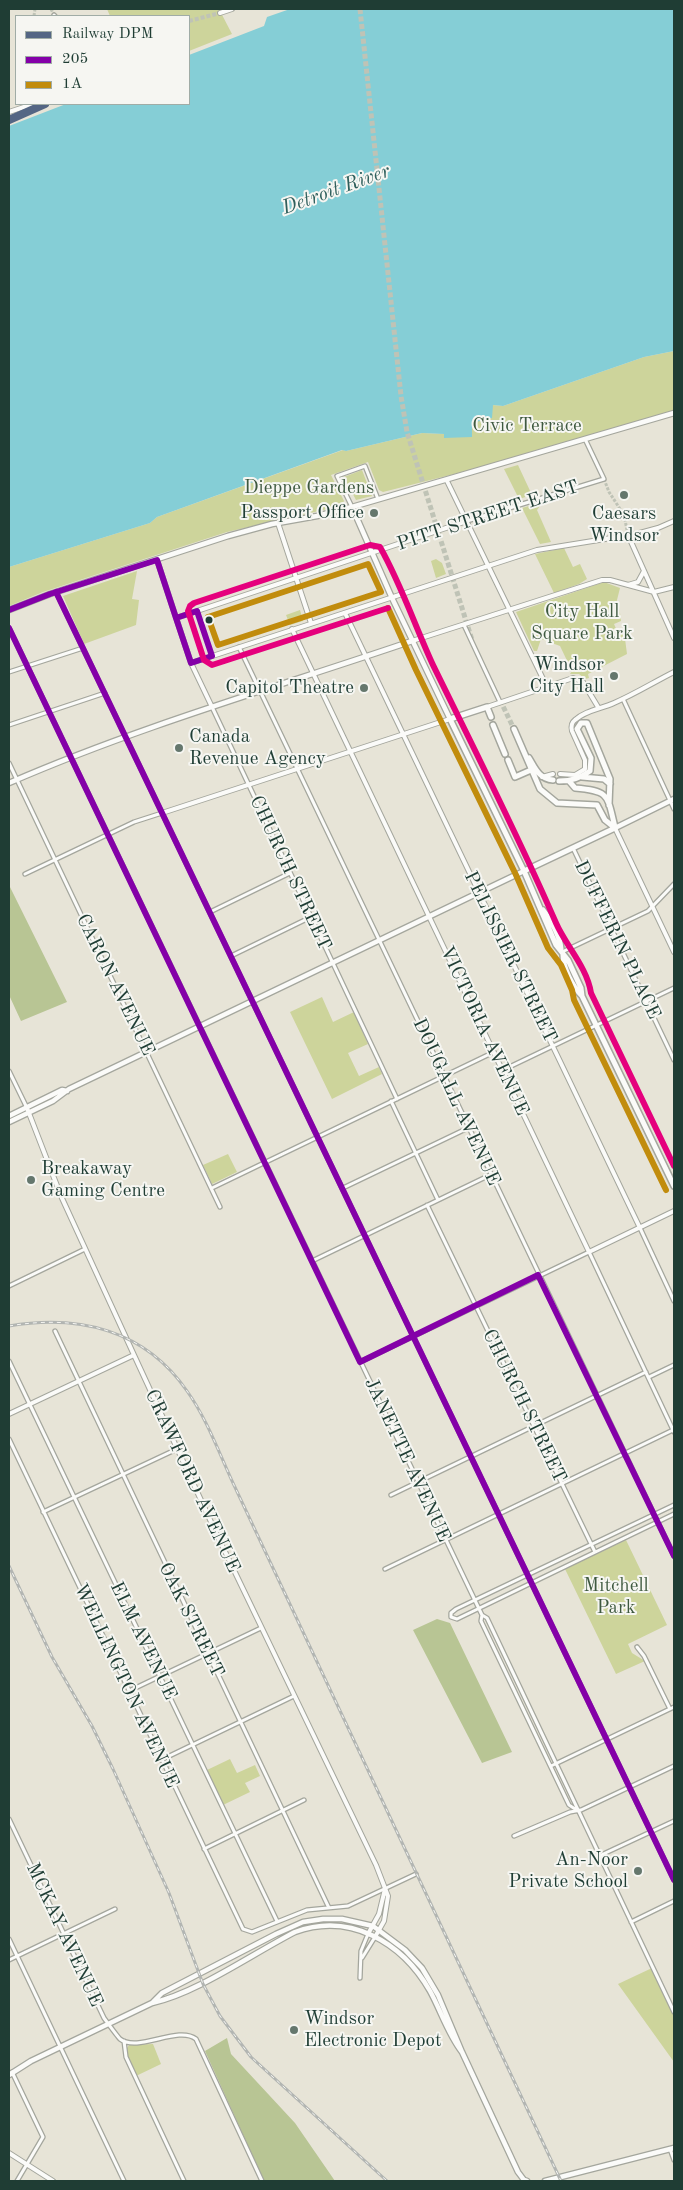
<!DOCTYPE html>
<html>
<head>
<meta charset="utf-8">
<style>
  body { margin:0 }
  #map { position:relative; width:683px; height:2190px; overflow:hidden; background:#e7e4d7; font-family:"Old Standard TT",serif }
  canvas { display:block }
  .frame { position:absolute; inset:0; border:10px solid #1f3d34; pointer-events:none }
  .legend { position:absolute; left:15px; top:15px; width:175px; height:90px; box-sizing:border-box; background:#f6f6f2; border:1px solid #a0aca6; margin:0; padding:6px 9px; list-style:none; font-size:15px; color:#1f3d34 }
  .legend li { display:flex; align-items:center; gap:10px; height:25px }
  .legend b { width:25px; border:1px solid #a0aca6 }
</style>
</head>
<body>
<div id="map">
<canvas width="683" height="2190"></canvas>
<div class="frame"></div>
<ul class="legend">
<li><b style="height:6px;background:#546684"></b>Railway DPM</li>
<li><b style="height:6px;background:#8400a8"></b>205</li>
<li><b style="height:6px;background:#c18c0d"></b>1A</li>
</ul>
</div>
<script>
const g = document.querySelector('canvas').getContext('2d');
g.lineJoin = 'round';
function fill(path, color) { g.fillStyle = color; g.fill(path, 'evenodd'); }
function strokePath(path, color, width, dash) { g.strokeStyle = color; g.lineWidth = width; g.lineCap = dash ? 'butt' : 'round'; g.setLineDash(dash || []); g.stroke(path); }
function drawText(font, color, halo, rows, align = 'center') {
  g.font = font + ' "Old Standard TT",serif'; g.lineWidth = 4; g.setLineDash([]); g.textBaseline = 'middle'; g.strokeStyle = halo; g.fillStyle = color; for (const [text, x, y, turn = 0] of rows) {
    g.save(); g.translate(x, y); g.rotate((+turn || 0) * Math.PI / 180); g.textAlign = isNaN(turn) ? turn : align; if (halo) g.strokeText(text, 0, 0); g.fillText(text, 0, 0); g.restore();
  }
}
fill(new Path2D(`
  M107 9H219L232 34 189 51V16H110Z
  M674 351V411L474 469 383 492 379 490 368 462 331 475 344 501 341 506 227 532 43 592 9 606V567L150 523 157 517 343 450 346 451 422 433 445 434 444 437 472 422 493 405 503 406 644 357Z
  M518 465 532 495 519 499 504 469Z
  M362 470 372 496 356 500 344 477Z
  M539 503 540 506 537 510 551 542 540 544 522 508Z
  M564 548 573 567 580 564 587 579 579 584 554 593 535 554Z
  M436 559 442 563 446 574 436 578 431 561Z
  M137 571 132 599 139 600 136 625 84 644 63 596Z
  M604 582 620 588 616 604 619 605 621 621 614 624 618 633 624 631 627 654 588 674 589 678 585 679 579 674H570L572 671 560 646 541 639 537 651H534L516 612Z
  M300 610 303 621 290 625 286 615Z
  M322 997 333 1022 354 1012 368 1044 348 1053 359 1076 379 1067 382 1074 332 1099 290 1012Z
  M228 1154 237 1172 212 1184 203 1165Z
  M626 1540 667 1625 628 1644 632 1653 645 1661 616 1674 565 1569Z
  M230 1759 237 1773 255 1765 260 1776 245 1783 250 1792 223 1805 207 1770Z
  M652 1968 674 2015V2062L618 1984Z
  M153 2044 161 2064 136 2076 128 2058 127 2048 129 2045Z`), '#cdd49b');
fill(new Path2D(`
  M9 885 67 1002 21 1021 9 995Z
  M437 1619 450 1623 512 1752 482 1763 413 1630Z
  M227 2038 231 2054 295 2123 335 2181H264L205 2051Z`), '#b8c594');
fill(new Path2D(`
  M290 9H674V351L644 357 503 406 493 405 492 418 472 423V437L444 438V434L422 433 346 451 342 450 157 517 150 523 9 567V126L66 104H189V55L264 26 267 17Z`), '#85ced6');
strokePath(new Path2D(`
  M51 9 54 15
  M34 16 35 9
  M604 479 609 492 624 515 628 535`), '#bfc3b6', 3, [3, 1.5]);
strokePath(new Path2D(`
  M189 21 220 13`), '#bfc3b6', 4, [4, 2]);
strokePath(new Path2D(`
  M360 9 401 396 407 432 472 640
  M500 700 514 729`), '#bfc3b6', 5, [5, 2.5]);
const minor = new Path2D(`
  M54 15 55 16
  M352 507 337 476 365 466 378 499
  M467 521 604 479 585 439
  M56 592 674 1880
  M464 625 500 702
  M9 628 482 1615 481 1621 569 1805 578 1811
  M239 647 674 1556
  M9 672 83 648
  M623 699 674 809
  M212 707 397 1099
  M9 725 105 693
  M9 763 220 1207
  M573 848 674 1060
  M25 874 134 822 162 813
  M210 912 290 873
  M562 952 648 911 674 884
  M231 956 311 917
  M503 1070 674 988
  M9 1071 27 1108
  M391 1101 438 1200
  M212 1188 494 1052
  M343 1188 468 1128
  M427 1205 595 1552
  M640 1228 674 1301
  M312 1261 490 1175
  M9 1286 85 1249
  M55 1331 329 1908
  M9 1361 277 1921
  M360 1362 589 1252 674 1432
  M649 1377 674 1365
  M9 1439 243 1929 252 1932 307 1910 348 1906 416 1874
  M391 1495 646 1372
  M674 1505 456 1609 451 1613V1617L457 1619 674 1514
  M43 1512 177 1449
  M385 1569 673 1430
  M482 1615 487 1618 674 2012
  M637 1647 644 1656 670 1709
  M129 1691 261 1628
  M161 1760 294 1696
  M551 1766 674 1707
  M9 1819 104 2018C107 2022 117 2036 120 2039 138 2053 178 2025 196 2039L262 2181
  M514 1836 570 1812 581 1810 674 1766
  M204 1849 304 1800
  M599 1856 674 1821
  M631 1922 674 1901
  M9 1939 124 2181
  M362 1958 375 1937
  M9 1960 115 1909
  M360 1978 361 1951 368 1934
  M124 2041 126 2057 184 2181
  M12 2072 43 2137 17 2181
  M670 2149 674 2160`);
const tertiary = new Path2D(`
  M220 13 232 9
  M9 112 33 104
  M447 481 547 687
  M278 523 311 623
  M628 535 674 638
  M157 560 191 663 212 707
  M628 585 638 582 644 571
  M345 613 640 1228
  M176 618 467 521
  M292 629 589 1252 674 1211
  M412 641 602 580H610L654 592 674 587
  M191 663 537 550 636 534 658 528 674 521
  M487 707 573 678 583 682 598 707
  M560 774 575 775 585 769V760L572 731C571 727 571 723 575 720 586 710 601 709 614 703 635 694 654 682 674 672
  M542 777 553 774
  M162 813 450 719
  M615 828 674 952
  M27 1108 61 1196 134 1355 218 1537 376 1865 388 1896 384 1921 375 1937
  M9 1414 134 1355
  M368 1934 379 1914 385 1889
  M9 2153 53 2181`);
const secondary = new Path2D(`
  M352 507 392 598 450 719
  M9 610 50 594 228 536 272 524 317 516 352 507 674 413
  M9 783C140 726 277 687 412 641
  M615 828 674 799
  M9 1116 62 1090 67 1091
  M9 1122 53 1101 69 1089 524 871
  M153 2002 162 1993 276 1934 303 1922 323 1919H342L373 1926 405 1950 422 1968 438 1995 462 2052 518 2172 524 2180 527 2181
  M9 2075 31 2061 152 2003C197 1993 252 1954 295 1932 350 1912 402 1942 430 1991 441 2011 448 2034 462 2052
  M545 2181 674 2148`);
const primary = new Path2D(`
  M491 717 487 707 450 719 524 871 556 945 568 960 581 988 582 996 674 1186
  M493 725 505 754
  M514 729 540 789 557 803 597 805 605 820 615 828
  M529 758C535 768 539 779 553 780
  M508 760 515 777 531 770
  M582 777 604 779 610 784
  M559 781C572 781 580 778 590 771L591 758 577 729 581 723H587L610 779 609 805
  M569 781 575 788C610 791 607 795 615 827
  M524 871 615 828
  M543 910C551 920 560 936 561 949
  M563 955C563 968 573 987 582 996`);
strokePath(minor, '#a4a69d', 5.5);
strokePath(tertiary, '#a4a69d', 6);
strokePath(secondary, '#a4a69d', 7);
strokePath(primary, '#a4a69d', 8);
strokePath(minor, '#fbfbf9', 3);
strokePath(tertiary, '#fbfbf9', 4);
strokePath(secondary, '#fbfbf9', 4.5);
strokePath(primary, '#fbfbf9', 5);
const rail = new Path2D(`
  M9 1326C79 1314 145 1330 187 1391 207 1419 219 1453 233 1483L561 2181
  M9 1566 52 1657 92 1726 113 1769 169 1893 203 1984 220 2016 251 2057 387 2181`);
strokePath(rail, '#b2b5b2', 3);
strokePath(rail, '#f6f6f2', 1, [4]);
strokePath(new Path2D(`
  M56 592 674 1880
  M9 610 50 594 157 560 176 618
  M197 611 212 656 191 663 176 618Z
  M9 628 360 1362 538 1275 674 1556`), '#8400a8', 6);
strokePath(new Path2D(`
  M368 564 381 592 218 645 208 617Z
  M388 608 416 670 516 875 548 948 561 965 572 990 574 1000 666 1190`), '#c18c0d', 6);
strokePath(new Path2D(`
  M388 608 212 665 204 660 188 611 190 606 194 603 370 545 380 547C401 584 415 626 433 665 475 751 518 835 556 923 566 946 587 967 591 993L674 1166`), '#e5007d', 6);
strokePath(new Path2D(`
  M9 120 45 104`), '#546684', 8);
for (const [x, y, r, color] of [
  [624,495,5,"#65776d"],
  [374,513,5,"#65776d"],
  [209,620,4.5,"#1f3d34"],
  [614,676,5,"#65776d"],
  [364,688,5,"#65776d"],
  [179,748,5,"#65776d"],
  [31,1180,5,"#65776d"],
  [638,1871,5,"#65776d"],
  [294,2030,5,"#65776d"]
]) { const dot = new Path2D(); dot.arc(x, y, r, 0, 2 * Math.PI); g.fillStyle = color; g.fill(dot); strokePath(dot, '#f6f6f2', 2); }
drawText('19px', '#3e593f', '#f6f6f2', [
  ["Civic Terrace",527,426],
  ["Dieppe Gardens",309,488],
  ["City Hall",582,612],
  ["Square Park",582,634],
  ["Mitchell",616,1586],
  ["Park",616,1608]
]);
drawText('19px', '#1f3d34', '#f6f6f2', [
  ["Passport Office",364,513],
  ["Caesars",624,514,"center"],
  ["Windsor",624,536,"center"],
  ["Windsor",604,665],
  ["City Hall",604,687],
  ["Capitol Theatre",354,688],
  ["Canada",189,737,"left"],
  ["Revenue Agency",189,759,"left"],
  ["Breakaway",41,1169,"left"],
  ["Gaming Centre",41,1191,"left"],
  ["An-Noor",628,1860],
  ["Private School",628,1882],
  ["Windsor",304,2019,"left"],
  ["Electronic Depot",304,2041,"left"]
], 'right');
drawText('19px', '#1f3d34', '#f6f6f2', [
  ["PITT STREET EAST",488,516,-18],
  ["CHURCH STREET",290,873,65],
  ["DUFFERIN PLACE",617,940,64],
  ["PELISSIER STREET",510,957,64],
  ["CARON AVENUE",115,985,64],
  ["VICTORIA AVENUE",484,1031,65],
  ["DOUGALL AVENUE",456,1102,65],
  ["CHURCH STREET",524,1406,64],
  ["JANETTE AVENUE",407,1460,65],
  ["CRAWFORD AVENUE",192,1481,65],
  ["OAK STREET",191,1620,64],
  ["ELM AVENUE",143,1641,64],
  ["WELLINGTON AVENUE",126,1686,65],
  ["MCKAY AVENUE",64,1935,65]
]);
drawText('italic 20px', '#2e5f5c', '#f6f6f2', [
  ["Detroit River",336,190,-20]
]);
</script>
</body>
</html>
